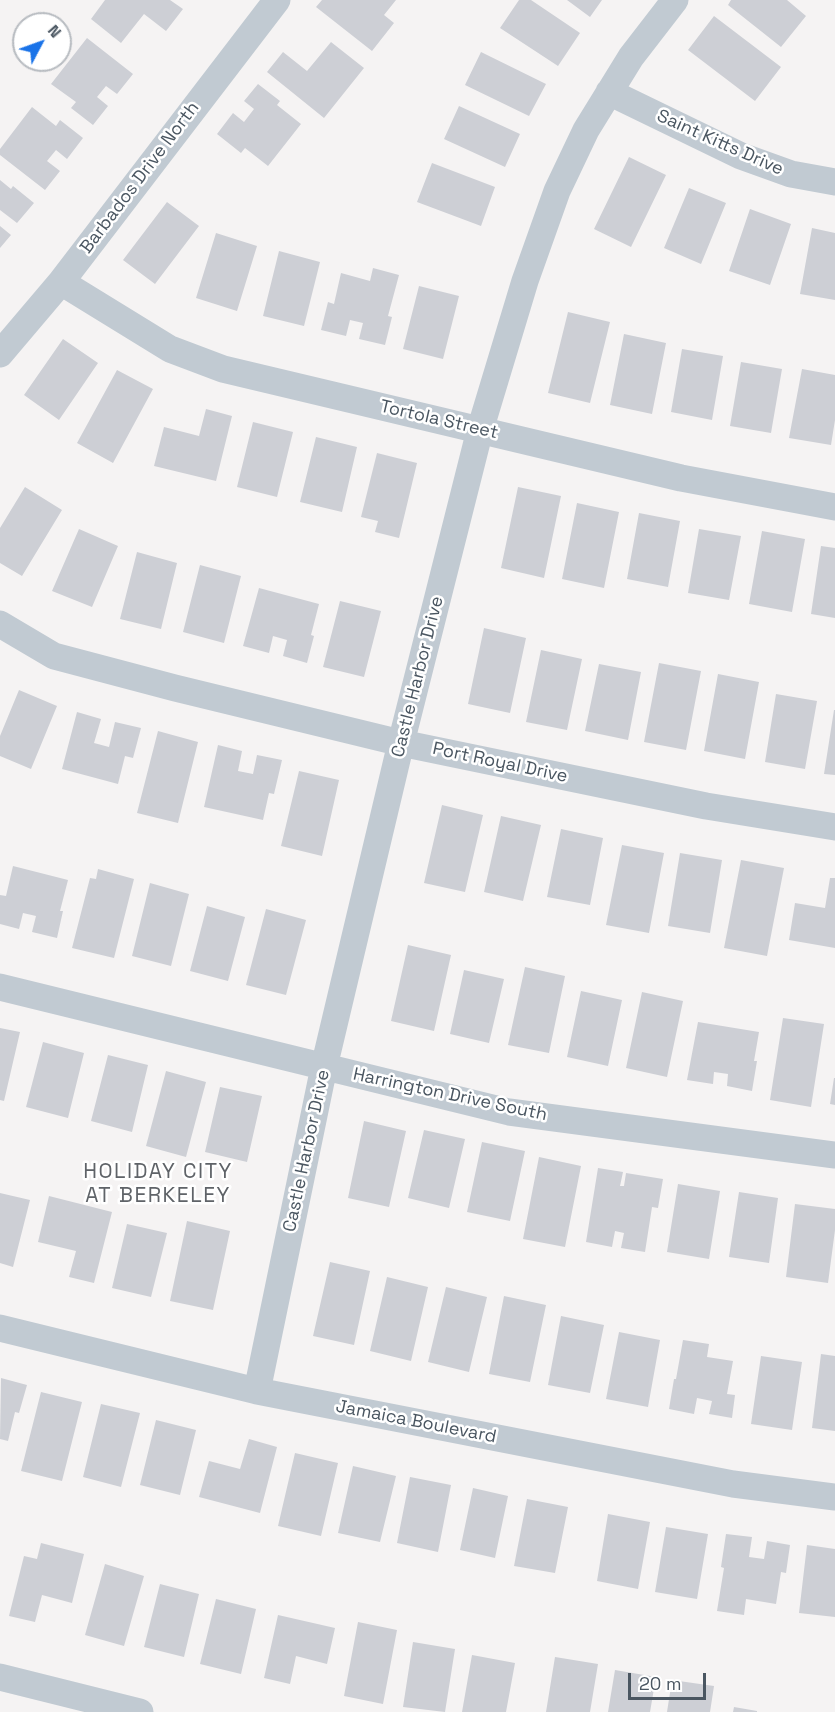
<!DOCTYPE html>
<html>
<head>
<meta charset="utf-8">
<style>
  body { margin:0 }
  #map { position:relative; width:835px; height:1712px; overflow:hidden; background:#f5f3f3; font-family:"Space Grotesk",sans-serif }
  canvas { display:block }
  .north { position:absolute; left:12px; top:12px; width:60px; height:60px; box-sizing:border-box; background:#fff; border:2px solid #b7bbc0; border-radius:50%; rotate:49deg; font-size:16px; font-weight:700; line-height:24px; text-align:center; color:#4a5661 }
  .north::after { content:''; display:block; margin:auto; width:21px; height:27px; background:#1a73e8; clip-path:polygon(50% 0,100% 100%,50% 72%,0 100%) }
  .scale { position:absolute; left:628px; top:1673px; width:78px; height:27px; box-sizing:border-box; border:3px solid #4a5661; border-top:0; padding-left:8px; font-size:18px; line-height:21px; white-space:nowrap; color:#4a5661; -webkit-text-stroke:4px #fff; paint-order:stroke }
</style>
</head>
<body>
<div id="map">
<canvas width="835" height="1712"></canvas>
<div class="north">N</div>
<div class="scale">20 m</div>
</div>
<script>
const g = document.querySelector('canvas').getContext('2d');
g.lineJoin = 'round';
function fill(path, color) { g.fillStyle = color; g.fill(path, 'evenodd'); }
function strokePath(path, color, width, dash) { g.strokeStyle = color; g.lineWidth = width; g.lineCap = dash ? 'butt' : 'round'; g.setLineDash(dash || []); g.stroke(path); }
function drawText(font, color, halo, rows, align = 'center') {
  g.font = font + ' "Space Grotesk",sans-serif'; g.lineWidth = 5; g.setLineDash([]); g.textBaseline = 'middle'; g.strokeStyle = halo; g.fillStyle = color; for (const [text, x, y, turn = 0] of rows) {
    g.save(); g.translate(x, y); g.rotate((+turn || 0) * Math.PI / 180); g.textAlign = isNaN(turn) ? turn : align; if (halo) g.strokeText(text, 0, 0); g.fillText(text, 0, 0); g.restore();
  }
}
fill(new Path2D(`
  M105 0H170L183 9 166 31 144 14 121 43 91 19Z
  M322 0H396L384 15 394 23 372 51 316 7Z
  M519 0H531L580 33 558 66 500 28Z
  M567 0H602L590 17Z
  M731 0H787L806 16 781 47 728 5Z
  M714 16 781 67 755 101 688 50Z
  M87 38 133 74 117 94 106 86 97 97 108 106 93 125 71 108 76 102 51 84Z
  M331 42 364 68 324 118 267 72 283 52 307 71Z
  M481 52 546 84 529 116 465 85Z
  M258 84 280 101 277 105 301 124 268 166 245 148 241 153 217 134 233 113 244 122 254 109 244 101Z
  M459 106 520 134 505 167 444 139Z
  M32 107 56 126 60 120 83 138 67 159 56 150 47 161 60 171 45 190 0 155V149Z
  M629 157 666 175 631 247 594 229Z
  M432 163 495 187 481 226 417 202Z
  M0 180 11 189 13 186 34 203 17 223 0 210Z
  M689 188 726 203 701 264 664 248Z
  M167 202 199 226 155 284 123 260Z
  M750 209 791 224 770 285 729 271Z
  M0 226 11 235 0 248Z
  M812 228 835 233V300L800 294Z
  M216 233 257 246 237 311 196 298Z
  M279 251 320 262 304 326 263 316Z
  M373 268 399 275 388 316 392 317 385 345 359 339 363 323 350 320 346 336 321 330 328 302 334 304 341 273 370 281Z
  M419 286 459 296 443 359 403 349Z
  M568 312 610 322 590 403 548 393Z
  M624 334 666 343 652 414 610 405Z
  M63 339 98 363 59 420 24 395Z
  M682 349 723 356 712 420 671 412Z
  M741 362 782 369 771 433 730 426Z
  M802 369 835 375V420L831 445 789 438Z
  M117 370 153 389 113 463 77 443Z
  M206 409 232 416 216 481 154 466 164 427 199 436Z
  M253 422 293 432 277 497 237 487Z
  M316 437 357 447 342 512 300 502Z
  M377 453 417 463 399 538 375 532 378 521 361 517Z
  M25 487 62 510 22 576 0 563V528Z
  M518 487 561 496 544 578 501 568Z
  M577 503 619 512 604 588 562 579Z
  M639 513 680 521 668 587 627 579Z
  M79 529 118 546 92 607 52 591Z
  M699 529 741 536 729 600 688 593Z
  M762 531 805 539 792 612 749 604Z
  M821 546 835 548V618L811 614Z
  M137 552 177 563 161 629 120 619Z
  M200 565 241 576 224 643 183 632Z
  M259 588 319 604 311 635 314 636 307 663 283 656 287 640 273 636 269 653 243 646Z
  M340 601 381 611 364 677 323 667Z
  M484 628 526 638 510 713 468 704Z
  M541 650 582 659 567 730 526 722Z
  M659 663 701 671 686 750 644 742Z
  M599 664 641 672 628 740 585 731Z
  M718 674 759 682 745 759 704 751Z
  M19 690 57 706 31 769 0 756V736Z
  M776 694 817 701 805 769 765 762Z
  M834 710H835V775L824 774Z
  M77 712 101 719 94 743 109 747 115 722 141 728 133 758 125 756 118 784 62 769Z
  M158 731 198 742 178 823 137 813Z
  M218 745 242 751 238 771 253 774 257 755 282 760 274 794 269 793 263 820 204 807Z
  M299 771 339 780 322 856 281 846Z
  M442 805 483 815 465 892 424 883Z
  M501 816 541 825 523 901 484 892Z
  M561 829 603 838 590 905 547 897Z
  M622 845 664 853 649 933 606 925Z
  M680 853 722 860 710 933 668 926Z
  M741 860 784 868 767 956 724 948Z
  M13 866 68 880 60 911H63L57 938 32 932 36 916 23 913 19 929 0 924V895L6 896Z
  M98 869 134 879 114 958 72 948 90 878 96 879Z
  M830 878H835V948L789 940 795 903 825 908Z
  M150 883 189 894 171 966 132 956Z
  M207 906 245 917 228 981 190 971Z
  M266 909 306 920 286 995 246 985Z
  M408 945 451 955 434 1031 391 1021Z
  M525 967 565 976 549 1053 508 1045Z
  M464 970 504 979 489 1043 450 1034Z
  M581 991 622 1000 608 1066 567 1057Z
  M642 992 683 1001 667 1077 626 1068Z
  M783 1018 824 1024 811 1107 770 1100Z
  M698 1022 759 1032 754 1061H757L752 1091 727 1086 728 1074 714 1072 713 1084 687 1080Z
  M0 1028 20 1032 4 1101 0 1100Z
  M43 1042 84 1053 68 1118 26 1107Z
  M108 1055 148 1065 132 1132 91 1121Z
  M166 1071 206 1082 186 1157 146 1146Z
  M834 1078H835V1105L830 1104Z
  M220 1087 262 1096 247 1162 205 1152Z
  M364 1121 406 1131 389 1207 348 1198Z
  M424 1130 465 1139 449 1208 408 1198Z
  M482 1142 525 1151 510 1221 467 1212Z
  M539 1157 581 1166 565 1247 523 1239Z
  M598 1168 623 1172 620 1186H624L626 1173 663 1179 658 1208 652 1207 645 1252 621 1248 624 1233 615 1231 612 1247 586 1242Z
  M678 1184 720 1191 709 1259 667 1252Z
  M739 1192 778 1198 769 1263 729 1257Z
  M0 1193 30 1200 13 1267 0 1263Z
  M49 1196 112 1212 94 1283 69 1277 76 1251 38 1242Z
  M795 1204 835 1209V1230L828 1283 786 1277Z
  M187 1221 230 1231 213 1310 170 1301Z
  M127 1224 167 1233 151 1297 112 1288Z
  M330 1262 370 1271 354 1345 313 1336Z
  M387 1277 428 1287 411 1361 370 1351Z
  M446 1287 487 1297 469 1372 428 1362Z
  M504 1296 546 1305 530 1382 489 1374Z
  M561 1316 604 1325 590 1393 548 1385Z
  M619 1332 660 1340 648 1407 606 1399Z
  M683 1340 709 1344 707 1357 733 1361 727 1394 735 1395 732 1418 709 1414 712 1401 697 1398 694 1414 669 1409 674 1379H676Z
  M821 1354 835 1356V1431L812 1428Z
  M761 1356 802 1362 792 1430 751 1424Z
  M1 1378 27 1385 19 1413 15 1412 8 1441 0 1439Z
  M41 1392 82 1402 62 1481 21 1471Z
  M101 1404 140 1413 121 1487 83 1477Z
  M156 1420 196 1430 180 1495 140 1485Z
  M249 1439 277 1447 260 1513 199 1497 209 1461 240 1469Z
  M295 1453 338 1463 321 1536 278 1526Z
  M353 1466 396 1476 380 1542 338 1533Z
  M410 1477 451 1485 438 1552 397 1543Z
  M473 1488 508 1496 495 1558 460 1550Z
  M527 1499 568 1507 555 1573 514 1566Z
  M608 1514 650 1522 638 1589 597 1581Z
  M666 1527 708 1534 697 1599 655 1592Z
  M726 1534 752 1537 749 1557 764 1559 767 1541 790 1545 786 1573 781 1572 776 1604 746 1599 744 1615 717 1611 724 1568 721 1567Z
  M41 1543 84 1554 72 1603 42 1595 35 1622 9 1616 24 1556 37 1559Z
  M807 1545 835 1549V1617L799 1613Z
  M105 1564 144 1576 124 1646 85 1635Z
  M160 1584 199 1594 184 1657 144 1647Z
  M216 1599 256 1609 241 1674 200 1664Z
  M278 1615 335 1628 327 1664 296 1656 290 1684 264 1678Z
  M358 1622 397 1630 383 1704 344 1696Z
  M413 1642 455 1649 445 1712 403 1707Z
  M472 1655 515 1663 506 1712H462Z
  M555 1657 598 1664 590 1712H546Z
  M615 1670 656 1677 650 1712H608Z
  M672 1680 714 1686 710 1712H667Z
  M734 1707 757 1711V1712H733Z`), '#cdcfd5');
strokePath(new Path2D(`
  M609 92 741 156 791 174 835 182
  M61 282 170 349 223 369 681 478 835 507
  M0 354 61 282 277 0
  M0 624 54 656 175 688 401 743 706 806 835 827
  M0 987 509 1112 835 1155
  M0 1328 257 1391 733 1484 835 1497
  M257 1391 324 1067 401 743 480 430 525 281 557 191 586 130 631 57 675 0
  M0 1677 140 1712`), '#c1cad2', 27);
drawText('18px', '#4a5661', '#fff', [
  ["Saint Kitts Drive",720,143,24],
  ["Barbados Drive North",140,178,-53],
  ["Tortola Street",439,420,13],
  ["Castle Harbor Drive",418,677,-76],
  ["Port Royal Drive",500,763,12],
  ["Harrington Drive South",450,1095,12],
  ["Castle Harbor Drive",307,1151,-78],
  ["Jamaica Boulevard",416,1422,11]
]);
g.letterSpacing = '1.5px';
drawText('21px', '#5f6368', '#fff', [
  ["HOLIDAY CITY",158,1172],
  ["AT BERKELEY",158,1196]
]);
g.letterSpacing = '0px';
</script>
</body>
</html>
